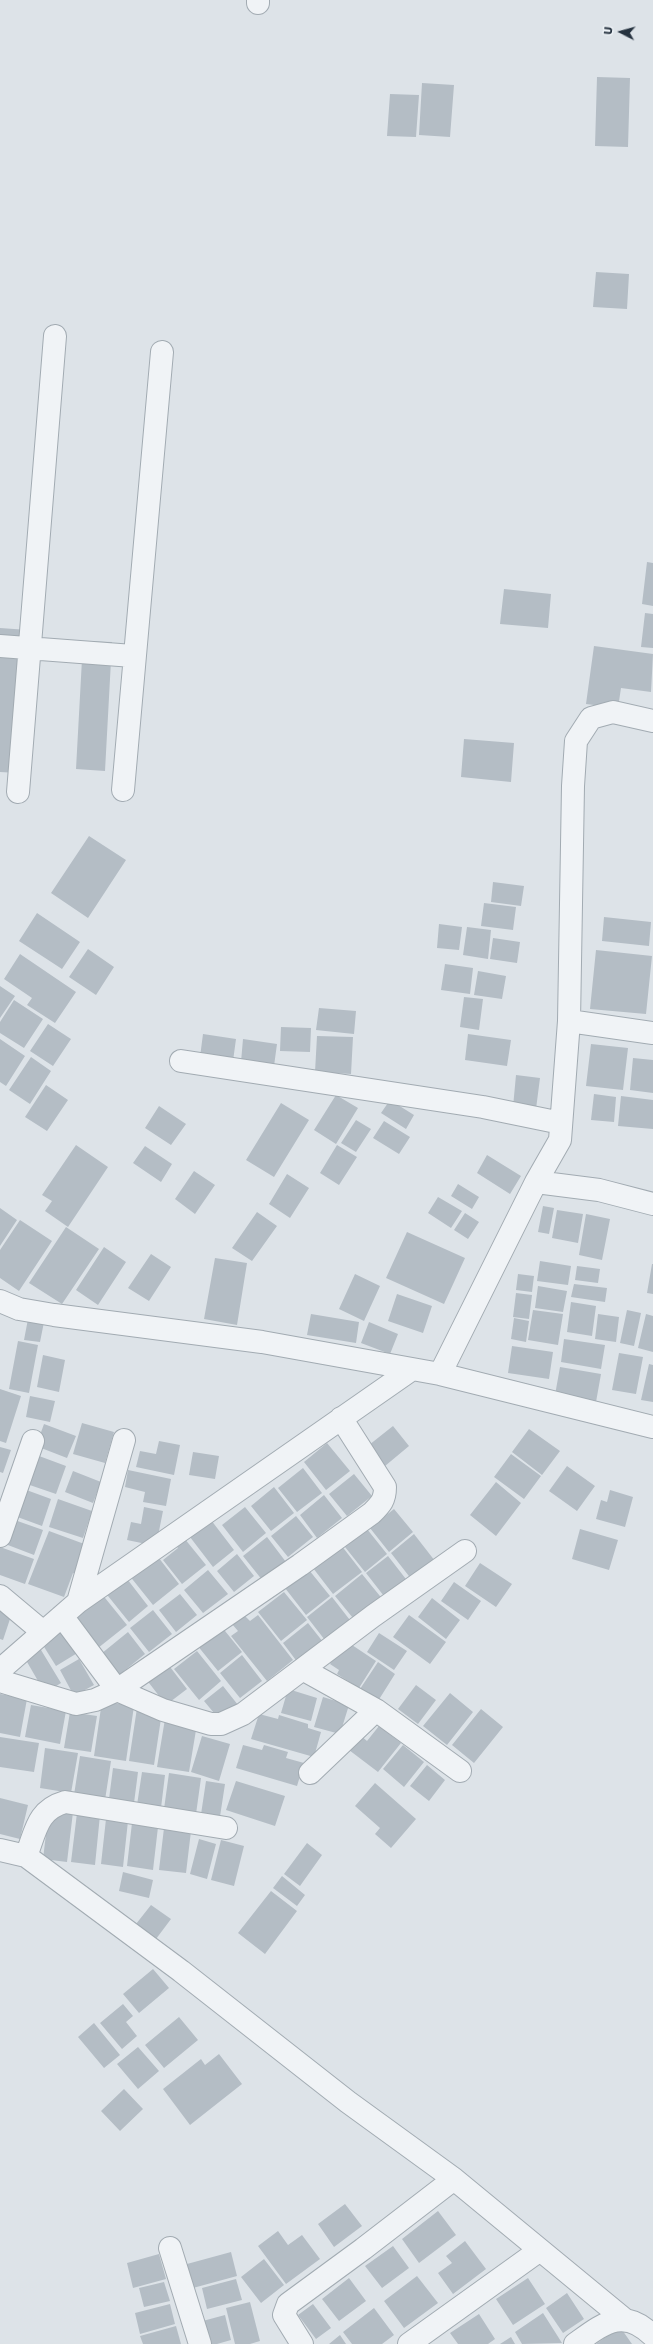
<!DOCTYPE html>
<html>
<head>
<meta charset="utf-8">
<style>
  body { margin:0 }
  #map { position:relative; width:653px; height:2344px; overflow:hidden; background:#dde3e8; font-family:Rubik,sans-serif }
  canvas { display:block }
  .north { position:absolute; left:601px; top:12px; width:40px; height:40px; -webkit-text-stroke:3px #edf2f6; paint-order:stroke; rotate:276deg; font-size:11px; font-weight:700; line-height:16px; text-align:center; color:#263340 }
  .north::after { content:''; display:block; margin:auto; width:14px; height:18px; background:#263340; clip-path:polygon(50% 0,100% 100%,50% 72%,0 100%) }
</style>
</head>
<body>
<div id="map">
<canvas width="653" height="2344"></canvas>
<div class="north">U</div>
</div>
<script>
const g = document.querySelector('canvas').getContext('2d');
g.lineJoin = 'round';
function fill(path, color) { g.fillStyle = color; g.fill(path, 'evenodd'); }
function strokePath(path, color, width, dash) { g.strokeStyle = color; g.lineWidth = width; g.lineCap = dash ? 'butt' : 'round'; g.setLineDash(dash || []); g.stroke(path); }
fill(new Path2D(`
  M597 77 630 78 628 147 595 146Z
  M422 83 454 85 450 137 419 135Z
  M390 94 419 95 416 137 387 136Z
  M596 272 629 274 627 309 593 307Z
  M647 562 653 563V606L642 604Z
  M504 589 551 594 548 628 500 624Z
  M645 613 653 614V648L641 647Z
  M0 628 28 630 18 773 0 772Z
  M83 641 112 642 105 771 76 769Z
  M594 646 653 654 651 692 621 688 618 708 586 704Z
  M464 739 514 743 511 782 461 777Z
  M89 836 126 860 88 918 51 893Z
  M493 882 524 886 521 906 491 902Z
  M484 903 516 907 513 930 481 926Z
  M37 913 80 942 62 969 19 941Z
  M604 917 651 922 649 946 602 941Z
  M439 924 462 927 459 950 437 948Z
  M467 927 491 930 488 959 463 955Z
  M493 938 520 942 517 963 490 959Z
  M88 949 114 967 96 995 69 977Z
  M596 950 652 956 646 1014 590 1009Z
  M20 954 76 992 55 1023 27 1005 32 998 4 979Z
  M445 964 473 968 470 994 441 990Z
  M478 971 506 976 502 999 474 995Z
  M0 986 15 996 0 1018Z
  M464 997 483 999 479 1030 460 1027Z
  M14 1000 43 1019 24 1048 0 1033V1022Z
  M319 1008 356 1011 354 1034 316 1030Z
  M48 1024 71 1039 53 1066 30 1051Z
  M281 1027 311 1028 310 1052 280 1051Z
  M203 1034 236 1039 233 1061 200 1057Z
  M468 1034 511 1040 507 1066 465 1060Z
  M317 1036 353 1037 351 1074 315 1072Z
  M0 1039 25 1056 6 1086 0 1082Z
  M243 1039 277 1044 274 1066 241 1062Z
  M591 1044 628 1048 623 1090 586 1086Z
  M31 1057 51 1071 30 1104 9 1090Z
  M633 1058 653 1060V1093L630 1090Z
  M516 1075 540 1078 536 1109 513 1107Z
  M46 1085 68 1100 47 1131 25 1117Z
  M594 1094 616 1097 614 1122 591 1120Z
  M336 1095 358 1108 336 1144 314 1130Z
  M621 1096 653 1100V1129L618 1126Z
  M390 1100 414 1115 406 1129 381 1113Z
  M281 1103 309 1120 274 1177 246 1160Z
  M159 1106 186 1124 171 1145 145 1128Z
  M356 1120 371 1129 356 1152 341 1143Z
  M384 1121 410 1137 399 1154 373 1138Z
  M76 1145 108 1167 68 1227 45 1211 52 1201 42 1195Z
  M337 1145 357 1157 339 1185 320 1173Z
  M145 1146 172 1164 161 1182 133 1163Z
  M487 1155 521 1176 510 1194 477 1173Z
  M194 1171 215 1185 195 1214 175 1199Z
  M287 1174 309 1188 290 1218 269 1204Z
  M458 1184 479 1197 472 1209 451 1196Z
  M438 1197 462 1211 451 1228 428 1213Z
  M543 1206 554 1208 549 1234 538 1232Z
  M0 1208 17 1220 0 1246Z
  M557 1210 583 1214 578 1243 552 1238Z
  M257 1212 277 1226 252 1261 232 1248Z
  M465 1213 479 1222 468 1239 454 1230Z
  M586 1214 610 1219 602 1260 579 1255Z
  M20 1220 52 1241 19 1291 0 1278V1250Z
  M66 1227 99 1249 62 1304 29 1283Z
  M407 1232 465 1258 444 1304 386 1278Z
  M104 1247 126 1262 98 1305 76 1290Z
  M151 1254 171 1267 149 1301 128 1288Z
  M215 1258 247 1263 237 1325 204 1319Z
  M540 1261 571 1266 568 1285 537 1281Z
  M652 1264H653V1294L647 1293Z
  M577 1266 600 1269 598 1283 575 1280Z
  M355 1274 380 1286 364 1321 339 1309Z
  M518 1274 534 1276 532 1292 516 1290Z
  M574 1284 607 1288 605 1302 571 1297Z
  M538 1286 567 1291 563 1312 535 1308Z
  M516 1293 532 1295 529 1319 513 1317Z
  M397 1294 432 1306 423 1333 388 1321Z
  M571 1302 596 1306 592 1336 567 1332Z
  M533 1310 563 1314 558 1345 528 1340Z
  M627 1310 641 1313 634 1346 620 1343Z
  M311 1314 359 1322 356 1343 307 1335Z
  M598 1314 619 1317 616 1342 595 1339Z
  M646 1314 653 1316V1352L638 1348Z
  M514 1318 529 1321 526 1342 511 1339Z
  M28 1319 44 1322 40 1342 24 1340Z
  M369 1322 398 1334 390 1354 361 1343Z
  M564 1339 605 1345 601 1369 561 1362Z
  M18 1341 38 1345 29 1393 9 1389Z
  M512 1346 553 1352 549 1379 508 1373Z
  M619 1353 643 1357 636 1394 612 1390Z
  M43 1355 65 1360 59 1392 37 1387Z
  M649 1364 653 1365V1402L641 1400Z
  M560 1367 601 1374 596 1402 555 1395Z
  M0 1389 21 1396 6 1443 0 1441Z
  M30 1396 55 1401 50 1422 26 1417Z
  M82 1423 114 1432 105 1463 73 1454Z
  M44 1424 76 1436 67 1458 36 1446Z
  M393 1426 409 1446 385 1466 369 1445Z
  M529 1429 560 1451 542 1475 512 1452Z
  M159 1441 180 1445 174 1475 136 1467 140 1451 156 1454Z
  M327 1443 350 1471 326 1490 304 1462Z
  M0 1447 11 1450 3 1473 0 1472Z
  M193 1452 219 1456 215 1479 189 1475Z
  M31 1453 66 1466 56 1494 21 1482Z
  M511 1454 541 1476 524 1499 494 1477Z
  M567 1466 595 1486 577 1511 549 1491Z
  M303 1468 322 1493 297 1512 278 1488Z
  M128 1470 171 1479 166 1506 143 1502 145 1492 125 1487Z
  M73 1471 101 1482 93 1503 65 1492Z
  M354 1474 372 1496 347 1516 329 1494Z
  M496 1482 521 1503 496 1536 470 1515Z
  M274 1487 294 1513 271 1531 251 1506Z
  M21 1488 51 1499 42 1526 12 1515Z
  M610 1490 633 1497 625 1527 596 1519 601 1500 607 1502Z
  M324 1495 342 1518 317 1538 300 1515Z
  M58 1499 92 1511 83 1538 49 1527Z
  M144 1507 163 1511 156 1546 127 1540 131 1522 141 1524Z
  M245 1507 266 1533 243 1552 222 1525Z
  M394 1509 413 1532 389 1552 370 1528Z
  M296 1516 313 1537 288 1557 271 1536Z
  M9 1518 43 1530 34 1555 0 1542Z
  M211 1520 234 1550 213 1567 190 1537Z
  M367 1529 387 1554 365 1572 345 1547Z
  M580 1529 618 1540 609 1570 572 1559Z
  M49 1531 87 1545 77 1575 73 1573 64 1597 28 1584Z
  M180 1533 206 1565 182 1584 163 1560 178 1548 172 1540Z
  M414 1534 435 1561 412 1580 391 1553Z
  M267 1537 286 1562 263 1581 243 1556Z
  M341 1545 362 1572 333 1594 313 1568Z
  M0 1547 34 1559 25 1584 0 1575Z
  M155 1553 179 1584 153 1605 129 1575Z
  M237 1554 254 1576 234 1592 217 1571Z
  M388 1556 409 1583 387 1600 366 1573Z
  M480 1563 512 1584 496 1607 465 1586Z
  M208 1570 228 1594 203 1613 184 1590Z
  M309 1570 330 1596 306 1615 285 1588Z
  M362 1574 384 1601 357 1623 335 1596Z
  M124 1575 148 1606 129 1622 104 1591Z
  M454 1582 481 1601 468 1620 441 1601Z
  M284 1592 307 1620 281 1641 258 1612Z
  M101 1593 127 1625 98 1648 72 1616Z
  M180 1594 197 1615 176 1632 159 1610Z
  M332 1597 353 1624 328 1644 307 1617Z
  M432 1598 460 1620 446 1639 418 1617Z
  M0 1609 12 1613 3 1640 0 1639Z
  M153 1610 172 1634 149 1652 130 1628Z
  M244 1615 250 1621 258 1615 293 1660 267 1681 231 1636 238 1631 232 1624Z
  M409 1615 446 1642 430 1664 393 1637Z
  M308 1623 327 1647 301 1667 283 1643Z
  M221 1626 242 1652 218 1671 197 1645Z
  M64 1627 79 1652 56 1666 41 1642Z
  M128 1632 145 1654 113 1680 96 1658Z
  M379 1633 407 1651 394 1670 367 1652Z
  M346 1641 376 1661 359 1688 337 1674 339 1670 330 1664Z
  M38 1645 61 1683 45 1693 23 1655Z
  M197 1651 221 1681 199 1700 174 1669Z
  M242 1655 262 1681 240 1698 220 1673Z
  M79 1659 94 1685 74 1696 60 1670Z
  M378 1662 395 1674 378 1701 360 1689Z
  M167 1663 187 1689 166 1705 146 1679Z
  M416 1685 436 1700 418 1724 398 1709Z
  M223 1686 238 1705 219 1719 204 1701Z
  M288 1689 317 1698 311 1721 281 1713Z
  M450 1693 473 1712 447 1745 423 1726Z
  M0 1694 27 1699 20 1737 0 1733Z
  M323 1697 349 1705 340 1734 314 1727Z
  M102 1701 134 1706 126 1761 94 1756Z
  M31 1705 66 1711 60 1744 25 1737Z
  M137 1708 162 1712 154 1765 129 1761Z
  M481 1709 503 1727 474 1763 452 1745Z
  M70 1712 97 1716 91 1752 64 1748Z
  M259 1714 278 1719 279 1715 308 1724V1728L321 1732 314 1757 251 1739Z
  M165 1719 197 1724 189 1772 157 1767Z
  M379 1726 401 1743 378 1772 349 1750 360 1735 367 1741Z
  M202 1736 230 1744 219 1781 191 1772Z
  M0 1737 39 1743 34 1772 0 1767Z
  M243 1745 262 1750 264 1745 288 1752 286 1758 304 1763 297 1786 236 1768Z
  M403 1745 424 1762 404 1787 383 1769Z
  M45 1748 78 1753 71 1793 40 1788Z
  M80 1756 111 1761 105 1800 74 1795Z
  M427 1765 445 1780 429 1801 410 1786Z
  M113 1768 138 1772 134 1803 109 1799Z
  M142 1772 165 1775 161 1808 137 1805Z
  M169 1773 201 1778 196 1814 164 1809Z
  M206 1781 225 1784 219 1823 200 1821Z
  M236 1781 285 1796 275 1826 226 1810Z
  M375 1783 416 1819 391 1848 375 1834 380 1828 355 1806Z
  M0 1798 28 1805 20 1839 0 1834Z
  M49 1809 73 1812 67 1862 43 1859Z
  M77 1813 100 1815 95 1865 71 1862Z
  M106 1819 128 1821 123 1867 101 1864Z
  M132 1823 158 1827 153 1870 127 1866Z
  M164 1828 191 1831 186 1873 159 1870Z
  M199 1839 216 1844 207 1879 190 1874Z
  M221 1840 244 1846 234 1886 211 1880Z
  M307 1843 322 1855 300 1886 284 1874Z
  M123 1872 153 1880 149 1898 119 1891Z
  M282 1876 305 1895 297 1906 273 1888Z
  M271 1891 297 1911 265 1954 238 1933Z
  M151 1905 171 1919 156 1939 136 1924Z
  M153 1969 169 1988 139 2013 123 1994Z
  M123 2004 133 2016 126 2022 137 2036 122 2049 100 2023Z
  M179 2017 198 2040 164 2068 145 2045Z
  M94 2023 120 2055 104 2068 78 2037Z
  M138 2047 159 2071 138 2089 117 2064Z
  M219 2054 242 2084 190 2125 163 2089 201 2059 205 2065Z
  M124 2089 143 2109 120 2131 101 2111Z
  M345 2204 362 2226 334 2247 318 2224Z
  M438 2211 456 2235 419 2263 402 2239Z
  M278 2231 288 2245 302 2235 320 2259 286 2284 258 2246Z
  M465 2241 486 2269 453 2294 438 2273 452 2263 446 2256Z
  M393 2246 409 2268 382 2288 365 2266Z
  M231 2252 237 2276 193 2288 187 2264Z
  M159 2254 166 2279 133 2288 127 2263Z
  M264 2259 284 2285 261 2303 241 2277Z
  M417 2276 438 2303 404 2328 384 2301Z
  M349 2278 366 2301 339 2321 322 2299Z
  M528 2278 545 2304 513 2325 496 2299Z
  M236 2279 242 2300 207 2309 202 2288Z
  M164 2282 170 2301 144 2307 139 2288Z
  M567 2293 584 2319 563 2333 546 2308Z
  M250 2302 260 2341 250 2344H235L226 2308Z
  M170 2304 175 2324 140 2334 135 2313Z
  M313 2304 331 2328 316 2339 298 2315Z
  M374 2308 394 2335 382 2344H352L343 2332Z
  M543 2313 562 2343 522 2344 515 2332Z
  M479 2314 495 2339 488 2344H458L450 2333Z
  M225 2315 231 2340 217 2344H205L199 2322Z
  M176 2326 181 2344H143L140 2336Z
  M620 2327 632 2344H596Z
  M340 2335 346 2344H329Z
  M511 2337 515 2344H500Z`), '#b4bdc5');
const minor = new Path2D(`
  M258 0V3
  M0 646 133 656
  M123 790 162 352
  M18 792 55 336
  M569 1021 653 1033
  M181 1061 483 1107 561 1123
  M536 1182 599 1190 653 1204
  M0 1301 19 1309 54 1315 262 1342 440 1374 653 1427
  M440 1374 536 1182 560 1140 569 1021 573 786 576 741 591 718 613 712 653 721
  M0 1536 33 1441
  M0 1596 43 1632
  M78 1602 124 1440
  M62 1616 117 1690 300 1565 372 1513C381 1504 385 1500 385 1487L341 1418
  M0 1670 78 1602 411 1370
  M304 1670 376 1710 460 1771
  M0 1681 76 1704 95 1700 117 1690 163 1710 211 1724H221L243 1714 373 1616 465 1551
  M310 1773 376 1710
  M0 1850 26 1856 181 1971 348 2102 454 2179
  M26 1856C36 1831 37 1810 65 1802L226 1828
  M170 2248 200 2344
  M302 2344 284 2315 288 2304 363 2249 454 2179 624 2319
  M409 2344 540 2250
  M575 2344C603 2324 623 2306 653 2336`);
strokePath(minor, '#a2abb2', 24);
strokePath(minor, '#f0f3f6', 22);
</script>
</body>
</html>
